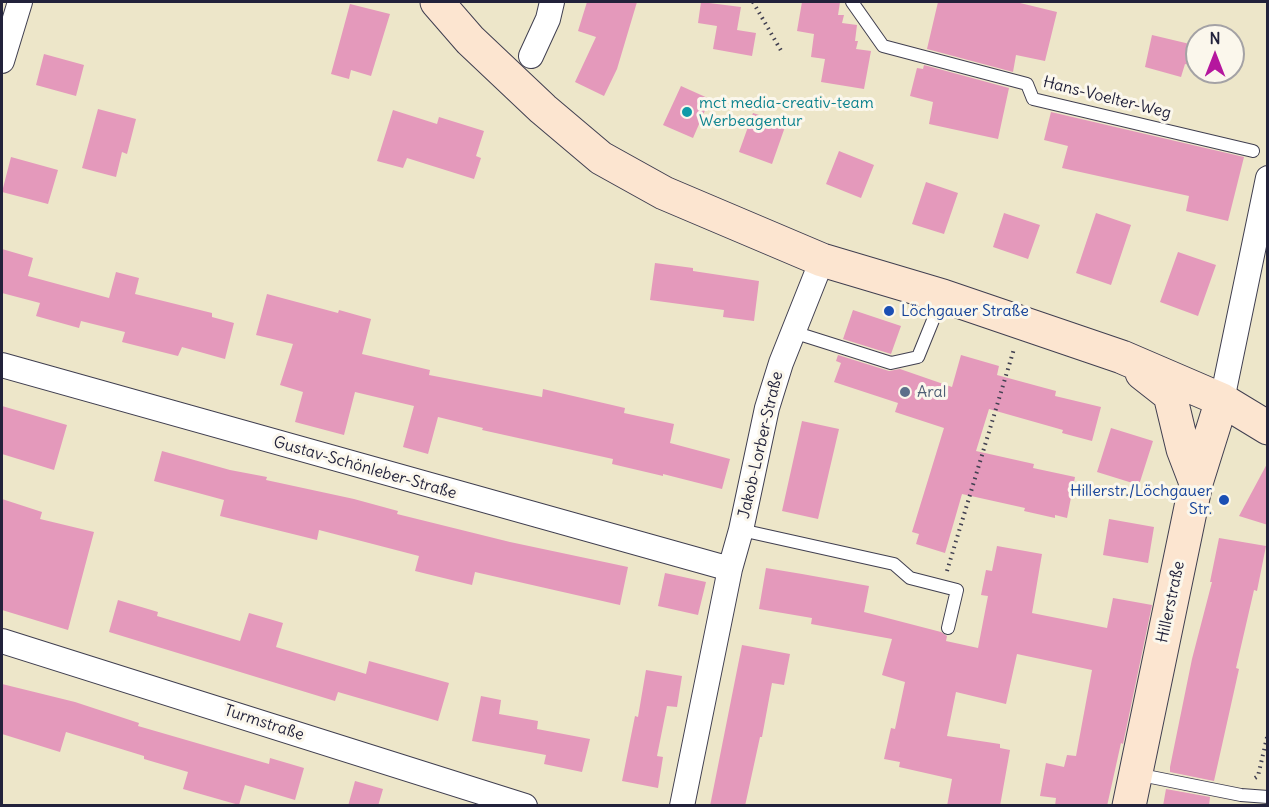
<!DOCTYPE html>
<html>
<head>
<meta charset="utf-8">
<style>
  body { margin:0 }
  #map { position:relative; width:1269px; height:807px; overflow:hidden; background:#ede6c9; font-family:Delius,sans-serif }
  canvas { display:block }
  .frame { position:absolute; inset:0; border:3px solid #22223b; pointer-events:none }
  .north { position:absolute; left:1185px; top:24px; width:60px; height:60px; box-sizing:border-box; background:#fbf7ec; border:2px solid #a4a2a5; border-radius:50%; rotate:0deg; font-size:16px; font-weight:700; line-height:24px; text-align:center; color:#22223b }
  .north::after { content:''; display:block; margin:auto; width:21px; height:27px; background:#b5179e; clip-path:polygon(50% 0,100% 100%,50% 72%,0 100%) }
</style>
</head>
<body>
<div id="map">
<canvas width="1269" height="807"></canvas>
<div class="frame"></div>
<div class="north">N</div>
</div>
<script>
const g = document.querySelector('canvas').getContext('2d');
g.lineJoin = 'round';
function fill(path, color) { g.fillStyle = color; g.fill(path, 'evenodd'); }
function strokePath(path, color, width, dash) { g.strokeStyle = color; g.lineWidth = width; g.lineCap = dash ? 'butt' : 'round'; g.setLineDash(dash || []); g.stroke(path); }
function drawText(font, color, halo, rows, align = 'center') {
  g.font = font + ' Delius,sans-serif'; g.lineWidth = 6; g.setLineDash([]); g.textBaseline = 'middle'; g.strokeStyle = halo; g.fillStyle = color; for (const [text, x, y, turn = 0] of rows) {
    g.save(); g.translate(x, y); g.rotate((+turn || 0) * Math.PI / 180); g.textAlign = isNaN(turn) ? turn : align; if (halo) g.strokeText(text, 0, 0); g.fillText(text, 0, 0); g.restore();
  }
}
fill(new Path2D(`
  M587 2H637L617 69 604 96 575 82 596 37 578 31Z
  M701 2 741 7 737 30 756 33 752 56 713 49 717 26 698 23Z
  M802 2H840L838 15H844L842 23 857 25 855 41H858L856 49 871 51 864 89 821 82 825 59 811 57 814 34 797 31Z
  M938 2H1016L1057 12 1045 61 1016 55 1013 72 927 49Z
  M350 4 390 14 371 76 351 70 349 79 331 74Z
  M1152 35 1194 45 1189 65 1185 64 1181 77 1145 67Z
  M44 54 84 65 76 96 36 85Z
  M924 65 1009 88 998 139 929 124 933 102 910 96 917 68 923 69Z
  M681 86 710 99 693 138 663 125Z
  M98 109 136 119 127 154 122 152 116 177 82 168Z
  M393 110 437 124 439 117 484 131 476 156 481 158 474 179 407 158 403 168 377 161Z
  M1051 112 1244 157 1228 221 1186 211 1189 196 1062 168 1068 146 1044 140Z
  M753 113 786 124 772 164 739 152Z
  M839 151 874 165 861 198 826 184Z
  M11 157 58 170 48 204 2 192Z
  M926 182 958 193 944 234 912 224Z
  M1004 213 1040 225 1028 259 993 247Z
  M1096 213 1131 225 1111 285 1076 273Z
  M2 249 33 258 28 276 109 298 116 272 139 278 135 294 212 313V317L234 323 225 359 182 347 178 356 122 342 125 332 81 321 79 328 36 316 40 303 2 293Z
  M1178 252 1216 265 1198 316 1160 302Z
  M655 263 693 268V271L759 281 754 321 723 317 724 310 650 300Z
  M267 294 338 313 339 310 371 319 362 354 430 370 429 375 542 397 543 389 625 408 624 413 674 424 670 443 730 459 722 489 663 474V476L612 464 613 459 482 430 483 428 438 417 428 454 403 447 414 406 355 392 344 435 295 422 303 392 280 385 293 344 256 335Z
  M853 310 901 326 891 354 843 339Z
  M838 355 889 371 900 369 952 387 961 355 999 366 997 375 1056 391 1055 396 1101 407 1092 441 1062 433 1063 430 989 409 976 451 1034 464 1033 468 1075 477 1067 518 1055 515V518L1024 511 1025 508 962 494 945 553 916 544 919 534 912 532 944 428 895 412 898 403 834 382 841 363 836 361Z
  M2 406 67 425 54 470 2 454Z
  M802 421 839 429 818 519 782 511Z
  M1111 428 1153 441 1139 485 1097 472Z
  M162 451 230 470 267 477 266 480 354 499 398 511 397 514 510 542 628 567 620 605 475 572 472 585 415 571 419 556 319 530 317 540 220 516 224 500 154 481Z
  M1268 462V525L1239 516Z
  M2 499 42 512 40 519 94 532 68 630 2 610Z
  M1109 519 1154 527 1148 563 1103 555Z
  M1219 538 1266 546 1257 591 1254 590 1236 668 1239 669 1214 781 1170 772V767L1192 659 1212 582H1210Z
  M997 546 1042 554 1032 613 1107 628 1113 598 1152 605 1123 744 1121 743 1107 806H1055L1056 798 1040 796 1046 763 1064 767 1067 755 1076 756 1092 670 1017 654 1006 704 956 692 947 736 1000 744V748L1010 750 1000 806H947L952 779 899 767 900 762 884 759 891 728 895 729 905 682 882 675 892 639 811 624 812 618 759 609 766 568 802 574 869 586 864 612 941 632 947 636 946 641 978 648 988 596 981 595 986 570 992 571Z
  M665 573 706 582 698 615 658 606Z
  M118 600 158 612 157 616 240 641 249 613 283 623 276 647 366 674 369 661 449 683 438 721 338 692 335 701 109 632Z
  M742 645 790 654 784 685 772 683 762 737H760L745 806H710Z
  M646 670 682 676 677 707 667 706 657 756 663 757 658 788 622 781 635 716 638 717Z
  M2 684 75 702 139 723 138 726 269 764 270 758 304 768 295 800 245 785 239 805 183 789 188 772 144 759V756L66 732 60 752 2 734Z
  M481 696 501 700 499 714 538 721 537 729 590 739 582 772 544 764 546 755 472 741Z
  M355 781 383 789 378 806H348Z
  M1166 789 1210 797 1209 806H1163Z`), '#e499bb');
const lane = new Path2D(`
  M852 2 883 46 1027 84 1033 99 1253 151
  M793 332 891 363 918 357 942 298
  M741 530 894 564 910 578 957 590 948 628
  M1136 774 1241 795 1268 797`);
const street = new Path2D(`
  M531 56 548 19 552 2
  M2 61 20 2
  M2 365 730 569
  M1222 400 1268 178
  M2 641 525 806
  M682 806 730 569 741 530 767 408 781 363 822 260`);
const secondary = new Path2D(`
  M437 2 470 40 543 109 601 158 664 193 822 260 943 296 1122 357 1222 400 1268 428
  M1142 373 1170 395 1183 449 1196 483
  M1129 806 1196 483 1222 400`);
strokePath(lane, '#403f50', 14);
strokePath(street, '#403f50', 26);
strokePath(secondary, '#403f50', 35);
strokePath(new Path2D(`
  M753 2 783 54
  M947 571 1014 349
  M1255 778 1258 776 1268 733`), '#403f50', 4, [1.5, 4.5]);
strokePath(lane, '#fff', 12);
strokePath(street, '#fff', 24);
strokePath(secondary, '#fce5d0', 33);
for (const [x, y, r, color] of [
  [687,112,6,"#0f9aa8"],
  [889,311,6,"#1a4fb4"],
  [905,392,6,"#5c6f8a"],
  [1224,500,6,"#1a4fb4"]
]) { const dot = new Path2D(); dot.arc(x, y, r, 0, 2 * Math.PI); g.fillStyle = color; g.fill(dot); strokePath(dot, '#fbf7ec', 2); }
drawText('16px', '#22223b', '#fbf7ec', [
  ["Hans-Voelter-Weg",1107,98,14],
  ["Jakob-Lorber-Straße",761,445,-77],
  ["Gustav-Schönleber-Straße",365,468,16],
  ["Hillerstraße",1171,602,-78],
  ["Turmstraße",264,723,18]
]);
drawText('16px', '#0d838f', '#fbf7ec', [
  ["mct media-creativ-team",699,103],
  ["Werbeagentur",699,121]
], 'left');
drawText('16px', '#164399', '#fbf7ec', [
  ["Löchgauer Straße",901,311],
  ["Hillerstr./Löchgauer",1212,491,"right"],
  ["Str.",1212,509,"right"]
], 'left');
drawText('16px', '#4e5e75', '#fbf7ec', [
  ["Aral",917,392]
], 'left');
</script>
</body>
</html>
